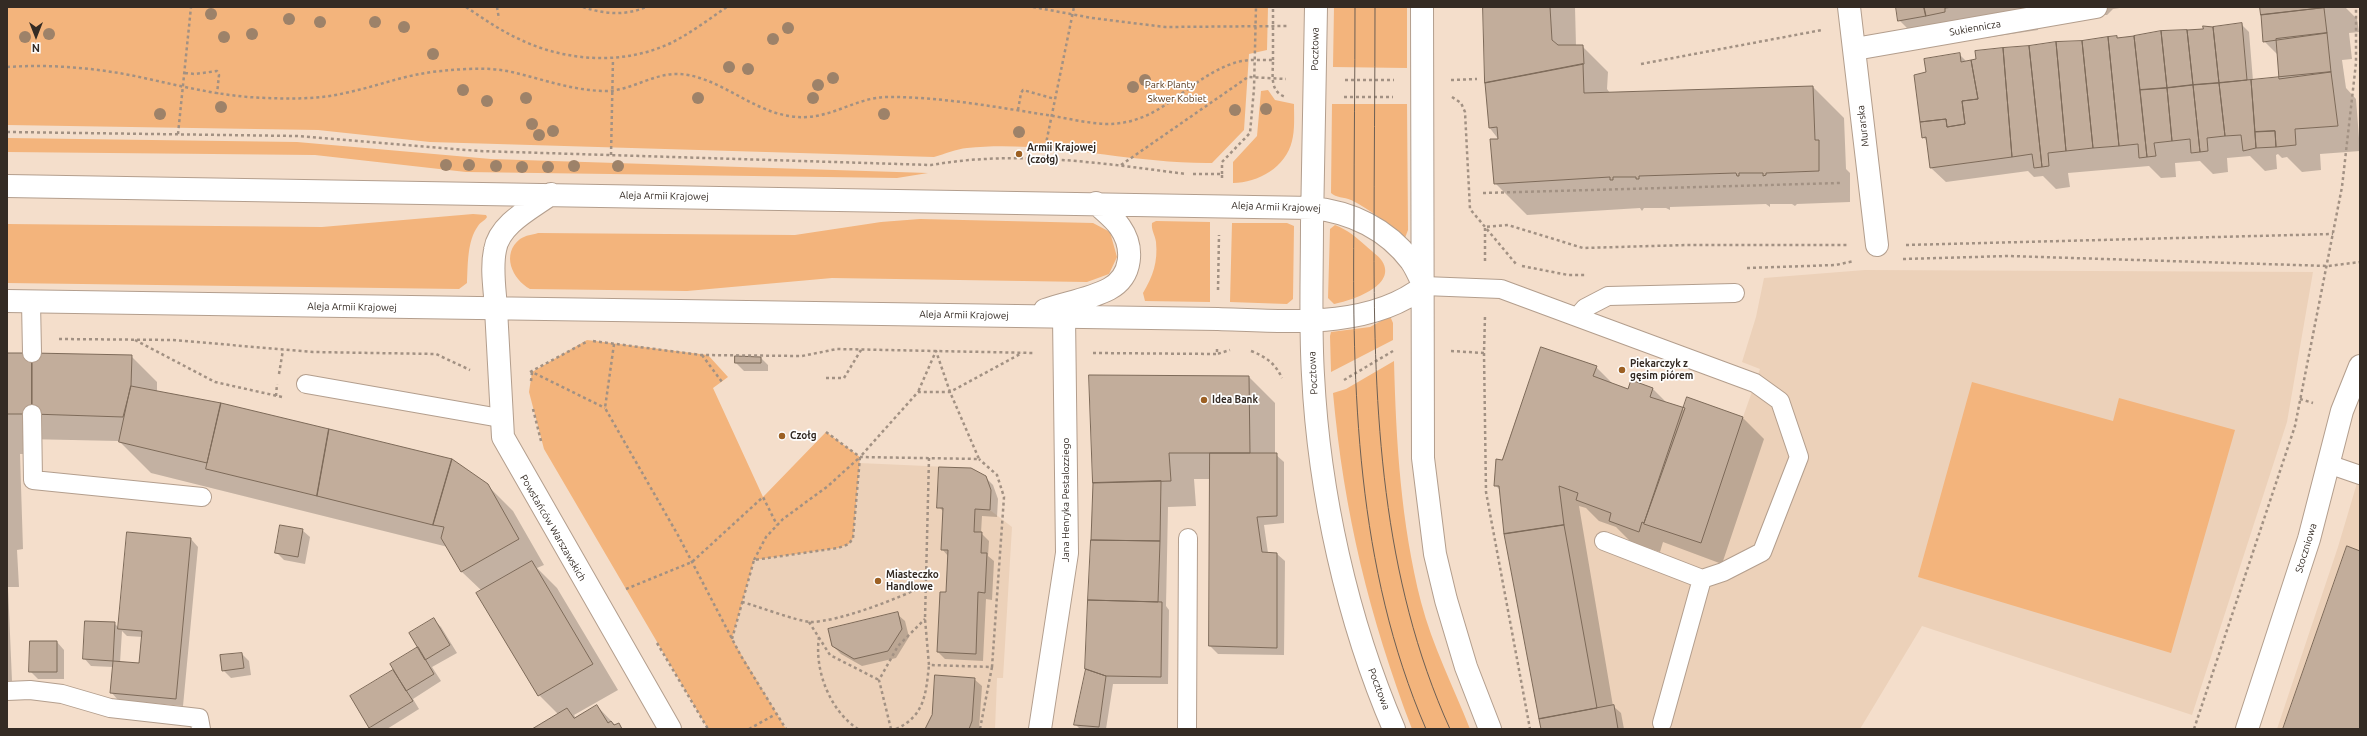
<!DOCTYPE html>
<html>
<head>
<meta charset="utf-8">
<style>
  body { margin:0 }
  #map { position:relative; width:2367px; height:736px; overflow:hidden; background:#f4decb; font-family:Ubuntu,sans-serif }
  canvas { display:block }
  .frame { position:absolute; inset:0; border:8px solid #342b24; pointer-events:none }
  .north { position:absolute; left:16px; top:16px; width:40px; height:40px; -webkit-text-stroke:3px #fff; paint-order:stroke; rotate:180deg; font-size:11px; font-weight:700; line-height:16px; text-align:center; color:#342b24 }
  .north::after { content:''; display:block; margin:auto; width:14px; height:18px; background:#342b24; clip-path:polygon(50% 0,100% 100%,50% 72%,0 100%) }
</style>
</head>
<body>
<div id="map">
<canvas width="2367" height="736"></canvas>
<div class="frame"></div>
<div class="north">N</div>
</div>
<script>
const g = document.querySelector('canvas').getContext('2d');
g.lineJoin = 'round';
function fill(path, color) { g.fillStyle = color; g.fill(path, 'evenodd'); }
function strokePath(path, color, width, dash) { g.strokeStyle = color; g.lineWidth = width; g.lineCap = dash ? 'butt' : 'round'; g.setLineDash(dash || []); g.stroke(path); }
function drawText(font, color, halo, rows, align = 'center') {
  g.font = font + ' Ubuntu,sans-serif'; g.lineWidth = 3.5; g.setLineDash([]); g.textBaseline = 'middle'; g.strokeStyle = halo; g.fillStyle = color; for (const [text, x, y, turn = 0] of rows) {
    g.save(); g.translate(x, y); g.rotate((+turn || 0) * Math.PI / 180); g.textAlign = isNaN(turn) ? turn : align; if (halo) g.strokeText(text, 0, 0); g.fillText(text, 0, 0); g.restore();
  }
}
fill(new Path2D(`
  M1865 270 2313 272 2287 422 2192 715 1922 626 1860 729H1541L1504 534 1499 486H1494L1496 459 1502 460 1541 347 1597 366 1594 376 1628 389 1631 380 1653 388 1650 397 1684 408 1687 397 1743 417 1760 369 1742 362 1756 317 1764 278Z
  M859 463 971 468 990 510 1012 527 1003 678H997L995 729H786L732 639 754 560 838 548 849 544Z
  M2360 473V729H2277L2338 547Z`), '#ecd1b9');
fill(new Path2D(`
  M7 7H1268L1267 50 1249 54 1244 130 1212 163C1130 164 1049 140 967 148 956 149 945 154 934 157L430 142 318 130 7 125Z
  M1334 7H1407V68L1333 67Z
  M1268 90 1275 100 1294 104C1294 116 1295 130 1292 141 1286 167 1258 183 1233 183V162L1257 136 1261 91Z
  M1332 104H1407L1408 230 1405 238H1402C1386 222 1371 210 1351 200 1344 197 1336 198 1331 193Z
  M7 138 297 142 491 159 928 173 897 178 466 172 315 155 7 152Z
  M473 214 486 215 487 217C485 221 480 222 478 226 467 241 468 265 467 283L459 289 7 283V224L322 227Z
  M920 219 1093 223 1110 232 1117 257 1109 274 1087 282 832 278 687 291 530 289C512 279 501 254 520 239 526 235 532 235 538 233L795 235 881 222Z
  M1156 221 1210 222V302L1145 301 1143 293C1153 276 1158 262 1156 242 1155 235 1151 230 1152 223Z
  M1232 223H1287L1294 226 1293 299 1287 304 1230 302Z
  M1335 225C1348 230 1356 237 1366 246 1371 251 1378 255 1382 261 1398 286 1350 301 1334 304L1328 298 1330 229Z
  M1390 316 1393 323V340L1331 372 1330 336 1331 332 1370 327Z
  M587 340 708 355 728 377 713 388 763 497 826 432 860 457 853 538 849 544 838 548 754 560 732 639 786 729H708L544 449 529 392 532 372Z
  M1394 361C1396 442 1401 523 1421 602 1432 645 1454 688 1470 729H1412C1369 616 1344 513 1333 393L1346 389Z
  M1972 382 2113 421 2119 398 2235 430 2171 653 1918 577Z`), '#f3b47c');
fill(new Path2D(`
  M1483 7H1575L1576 46H1582L1608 72 1607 89 1610 93 1813 87 1844 118 1846 169 1850 173V202L1797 204 1795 206 1792 204H1770V207L1766 204 1670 207V210L1666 208H1644L1642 211 1640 208 1527 215 1495 183 1499 140 1489 127Z
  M1897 7H2126L2113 9 2107 15H2086L2038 26V30L1985 38 1979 32 1925 46 1899 20Z
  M2260 7H2345L2357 19 2359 32 2349 33 2352 59 2342 60 2346 88 2356 99 2360 151 2320 154 2321 170 2302 172 2287 157 2282 158 2278 154 2276 155 2277 169 2265 171 2250 156 2227 158 2228 172 2213 174 2200 161 2175 163 2176 177 2161 178 2149 166 2068 173 2070 187 2056 189 2043 176 2034 177 2028 171 1946 182 1931 168 1927 141 1923 137 1927 73 1959 54 1967 62 1977 60 1976 51 1977 53 2134 37 2241 24 2249 32 2253 81 2280 78 2278 55 2264 41Z
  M7 355 131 356 157 382V392L221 404 487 485 513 511 544 565 537 568 557 588 618 690 574 715 576 718 597 706 616 726 619 724 623 729H534L558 714 539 695 482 591 462 572 448 547 151 473 119 441 25 439V454H20L23 549 17 550 19 587H8L12 681H7Z
  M736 357 761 358 768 365V371H744L736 363Z
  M1596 367 1614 385 1629 390 1653 389 1668 404 1685 410 1743 418 1764 439 1722 564 1663 542 1660 552 1631 542 1616 527 1599 521 1586 508 1579 506 1613 706 1621 713 1624 729H1542L1505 533 1501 491 1495 485 1502 461Z
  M1249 377 1275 403V454L1284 462V523L1264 525 1268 553 1277 554 1285 561 1284 655 1218 654 1210 646 1211 479H1194L1196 506 1168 507 1166 606 1169 610 1168 684H1113L1106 729H1080L1076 725 1087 669 1094 483Z
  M985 477 993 485 998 499 997 517 982 516 981 533 989 541 988 556 994 561 992 600 986 599 983 661 945 659 938 652 947 593 948 556 942 549 944 512 939 507Z
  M302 530 310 537 305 564 284 560 276 552Z
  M191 539 198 547 183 706 118 700 111 692 113 667 91 666 84 658 114 623 119 628ZM122 631 127 636 143 637 140 664 120 663Z
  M897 614 905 621 909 637 896 658 862 666 841 654 833 646Z
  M434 620 441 627 457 653 432 667 441 681 413 699 419 709 387 729H372L351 696 394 670 419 647Z
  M57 642 64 650V679H38L30 671Z
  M242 654 249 661 251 675 231 678 223 670Z
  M974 679 982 686 979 729H926Z`), '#0003');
const building = new Path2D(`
  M1483 7H1550L1552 40 1558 45H1583L1584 64 1485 83Z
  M1896 7H1924L1926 16 1898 21Z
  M1924 7H1953L1945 8V12L1926 16Z
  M2260 7H2329L2261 15Z
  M2324 8 2327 33 2263 42 2261 15Z
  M2242 23 2247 80 2219 83 2213 27Z
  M2203 26 2213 27 2219 83 2193 85 2187 30 2203 29Z
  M2187 30 2193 85 2167 88 2161 31Z
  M2161 31 2167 88 2140 90 2134 36Z
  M2327 33 2331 72 2279 79 2276 39Z
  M2117 36V38L2134 36 2147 157 2139 158 2138 144 2119 146 2108 37Z
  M2108 37 2119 146 2093 148 2082 41Z
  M2082 41 2093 148 2066 151 2056 42Z
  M2056 42 2066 151 2048 153 2049 166 2042 167 2029 46Z
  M2029 46 2042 167 2034 168 2032 154 2012 157 2003 48Z
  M2003 48 2012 157 1930 168 1926 137 1922 138 1920 122 1946 119 1947 127 1965 124 1962 101 1978 99 1971 60 1976 59 1975 51Z
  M1960 53 1961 62 1971 60 1978 99 1962 101 1965 124 1947 127 1946 119 1920 122 1914 75 1926 72 1924 59Z
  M1583 64 1584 93 1813 86 1815 140H1819V171L1766 173V175L1763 176V173H1739V176H1737L1736 173 1639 176V179H1636V177H1613V180H1610V177L1494 184 1490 139H1498L1497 127 1489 128 1485 83Z
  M2331 72 2338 126 2295 129 2296 145 2276 147 2275 131 2255 132 2251 80Z
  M2251 80 2256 148 2243 151 2241 135 2225 136 2219 83Z
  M2219 83 2225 136 2207 138 2208 151 2200 152 2193 85Z
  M2193 85 2200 152 2191 153 2190 139 2172 141 2167 88Z
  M2167 88 2172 141 2154 143 2156 156 2147 157 2140 90Z
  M2275 131 2276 147 2256 148 2255 132Z
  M1541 347 1597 366 1593 376 1628 389 1631 380 1653 388 1650 397 1685 408 1644 523 1642 522 1639 532 1609 521 1611 513 1576 500 1578 493 1559 486 1564 525 1504 534 1499 486H1494L1496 459 1502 460Z
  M7 353H32V414H7Z
  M32 353 132 355 131 386 123 417 32 414Z
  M735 356 761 357V363H735Z
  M1089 375 1249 376 1250 453H1169L1171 481 1093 483Z
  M131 386 221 403 207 463 119 442Z
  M1687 397 1743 417 1701 543 1644 524Z
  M221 403 329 429 317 496 206 469Z
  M329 429 452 459 433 525 317 496Z
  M1210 453H1277V516L1257 517 1262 552 1277 553V648L1209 646Z
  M452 459 488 484 519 539 461 572 441 538 444 527 433 525Z
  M939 467 971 468 986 476 991 490 990 510 975 509 974 532H982L981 553H987L985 593 978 592 976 654 937 652 940 592H946L948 550H941L943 508H937Z
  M1161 481 1160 541 1091 540 1093 483Z
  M280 525 303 529 298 557 275 553Z
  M1564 525 1597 708 1539 719 1504 534Z
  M127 532 191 538 176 699 110 693 113 661 139 663 142 631 118 629Z
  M1091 540 1160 541 1158 602 1088 600Z
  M2347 546 2360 551V729H2283Z
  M532 561 593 664 538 696 476 593Z
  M1088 600 1162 602 1161 677 1106 676 1085 669Z
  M898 612 902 629 888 651 854 659 832 646 828 629Z
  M434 618 450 645 425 660 409 633Z
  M85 621 115 622 113 661 83 659Z
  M30 641H57V672H29Z
  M418 647 434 674 406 691 390 664Z
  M242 653 244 668 222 671 220 655Z
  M1086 669 1106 676 1099 727 1074 725Z
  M393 670 413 701 369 728 350 696Z
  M935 675 975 678 972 721 969 729H925L932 715Z
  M597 705 608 723 611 721 614 725 619 723 622 729H532L567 708 574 718Z
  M1614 705 1618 729H1541L1539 719Z`);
fill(building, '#c2ad9b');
strokePath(building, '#7d6a59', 1);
const lane = new Path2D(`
  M1424 286 1501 289 1755 383 1780 401 1799 457 1762 552 1723 572 1702 579 1604 541
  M31 302 32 353
  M1578 316 1585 308 1608 296 1735 293
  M306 384 500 418
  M32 414 33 480 202 497
  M2328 464 2360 475
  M7 691 30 690 62 694 110 708 199 718 201 729
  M1662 723 1702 579
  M1187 729 1188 538`);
const street = new Path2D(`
  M1849 7 1877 245
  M1855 49 2096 7
  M496 309 503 437 670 729
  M1040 729 1067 553 1064 316
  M2247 729 2309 539 2342 411 2360 366`);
const secondary = new Path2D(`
  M1316 7C1315 79 1313 152 1312 224 1312 275 1310 325 1313 375 1319 493 1347 620 1394 729
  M1422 7 1423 458 1435 554 1446 600 1466 667 1490 729
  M7 186 1313 208C1351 212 1387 229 1411 261 1416 268 1420 278 1424 286
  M7 301 1218 319C1283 321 1369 330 1424 286
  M496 309C495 290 491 269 495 250 499 224 532 208 551 194
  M1045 310C1065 303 1090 299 1109 289 1133 276 1134 247 1120 227 1114 218 1104 211 1096 203`);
strokePath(lane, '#b39e8d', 20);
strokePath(street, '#b39e8d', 24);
strokePath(secondary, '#b39e8d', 24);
strokePath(new Path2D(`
  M466 7C484 19 501 31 521 40 568 62 624 65 671 43 691 33 709 19 727 7
  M497 7 499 19
  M583 7C603 14 626 16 646 7
  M1033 7 1092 18 1165 27 1287 26
  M1273 60V7
  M1641 64 1822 30
  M7 67C53 64 99 68 144 78 185 87 225 97 267 98 293 99 320 99 345 93 379 86 406 74 441 71 462 69 486 67 507 71 540 78 569 90 603 91 630 92 652 73 679 74 718 76 750 110 789 116 829 123 854 96 890 97 942 97 996 107 1047 115 1066 118 1086 123 1105 124 1162 125 1186 79 1234 63 1246 59 1260 60 1273 60 1273 75 1269 92 1286 97
  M185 73 195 74 217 71 219 75 217 94
  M1345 80H1394
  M1451 80 1477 79
  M1344 97H1393
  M1452 97 1461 103 1465 112 1470 209 1516 264
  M1018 110 1021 93 1023 90 1055 99
  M7 132 297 136 479 151 931 165C1017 150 1101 163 1186 174
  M178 134 191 7
  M611 155 613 59
  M1043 158 1074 7
  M1121 165 1248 77 1286 79
  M1193 174H1222V178
  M1222 174V162L1250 133 1254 89 1256 7
  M1483 193 1841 183
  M1906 245 2333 234
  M1903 259 2009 256 2328 266 2360 262
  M1485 261V227L1508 225 1583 248 1686 245H1847
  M1522 266 1568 275H1586
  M1747 268 1836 265 1854 261
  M1218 290 1219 235
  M59 339 173 340 313 352 436 354 470 370
  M135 340 215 382 282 397
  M593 341 701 355 802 356 837 349 1034 353
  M614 344 605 408 679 537 741 656 786 729
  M1217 349V354L1230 350
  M1251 351C1266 357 1275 363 1282 378
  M1451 351 1484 353 1485 316
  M1093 353 1217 354
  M1484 353 1486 492 1530 729
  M702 355 722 382
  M530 372 588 341
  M279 374 283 350
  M826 378H844L861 350
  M1344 380 1393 351
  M531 381 532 372 605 408
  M276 396 277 384
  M2300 399 2313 403
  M533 409 541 441
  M826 432 860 457 979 459 950 392 936 351 918 392
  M929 458 925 619 929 665 992 667 1004 497 997 475 979 459
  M754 560 766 537 783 519 828 486 860 457
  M626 589 692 562 763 497 777 525
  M742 602C757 606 797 621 810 622 839 622 899 598 926 585
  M809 622 830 655 879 680
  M819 637C814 670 830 711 858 729
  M732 639 754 560 838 548 849 544 853 538 860 457 918 392H950L1022 353
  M657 643 708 729
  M749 729 776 714
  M891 729 879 680 898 646 925 619
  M896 729C925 716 926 693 929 665
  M980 729 992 667
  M2194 729 2295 426 2342 187 2356 63V7`), '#a29183', 2.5, [3, 3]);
strokePath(lane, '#fff', 18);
strokePath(street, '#fff', 22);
strokePath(secondary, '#fff', 22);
strokePath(new Path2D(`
  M1355 7C1355 77 1354 147 1354 216 1352 390 1356 567 1426 729
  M1375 7C1375 87 1374 166 1374 246 1374 411 1381 577 1450 729`), '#6c5f54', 1);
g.fillStyle = '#9d8269';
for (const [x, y] of [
  [211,14],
  [289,19],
  [320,22],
  [375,22],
  [404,27],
  [788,28],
  [49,34],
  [252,34],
  [25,37],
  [224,37],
  [773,39],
  [433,54],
  [729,67],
  [748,69],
  [833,78],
  [1145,80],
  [818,85],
  [1133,87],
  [463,90],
  [526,98],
  [698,98],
  [813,98],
  [487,101],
  [221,107],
  [1266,109],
  [1235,110],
  [160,114],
  [884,114],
  [532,124],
  [553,131],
  [1019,132],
  [539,135],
  [446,165],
  [469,165],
  [496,166],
  [574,166],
  [618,166],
  [522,167],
  [548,167]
]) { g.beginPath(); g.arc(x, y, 6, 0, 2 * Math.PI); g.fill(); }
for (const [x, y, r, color] of [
  [1019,154,4,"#9c6023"],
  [1622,370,4,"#9c6023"],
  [1204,400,4,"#9c6023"],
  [782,436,4,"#9c6023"],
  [878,581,4,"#9c6023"]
]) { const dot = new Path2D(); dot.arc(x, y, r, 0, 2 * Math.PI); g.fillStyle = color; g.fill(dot); strokePath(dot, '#fff', 1.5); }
drawText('10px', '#342b24', '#fff', [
  ["Sukiennicza",1975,28,-10],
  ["Pocztowa",1315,49,-89],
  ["Murarska",1863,126,-97],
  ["Aleja Armii Krajowej",664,196,1],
  ["Aleja Armii Krajowej",1276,207,2],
  ["Aleja Armii Krajowej",352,307,1],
  ["Aleja Armii Krajowej",964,315,1],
  ["Pocztowa",1313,373,-93],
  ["Jana Henryka Pestalozziego",1066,500,-90],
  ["Powstańców Warszawskich",553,528,60],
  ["Stoczniowa",2306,548,-73],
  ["Pocztowa",1379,689,69]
]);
drawText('10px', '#563618', '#fff', [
  ["Park Planty",1170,85],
  ["Skwer Kobiet",1177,99]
]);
drawText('bold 10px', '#342b24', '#fff', [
  ["Armii Krajowej",1027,148],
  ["(czołg)",1027,160],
  ["Piekarczyk z",1630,364],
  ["gęsim piórem",1630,376],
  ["Idea Bank",1212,400],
  ["Czołg",790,436],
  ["Miasteczko",886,575],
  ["Handlowe",886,587]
], 'left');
</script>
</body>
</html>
